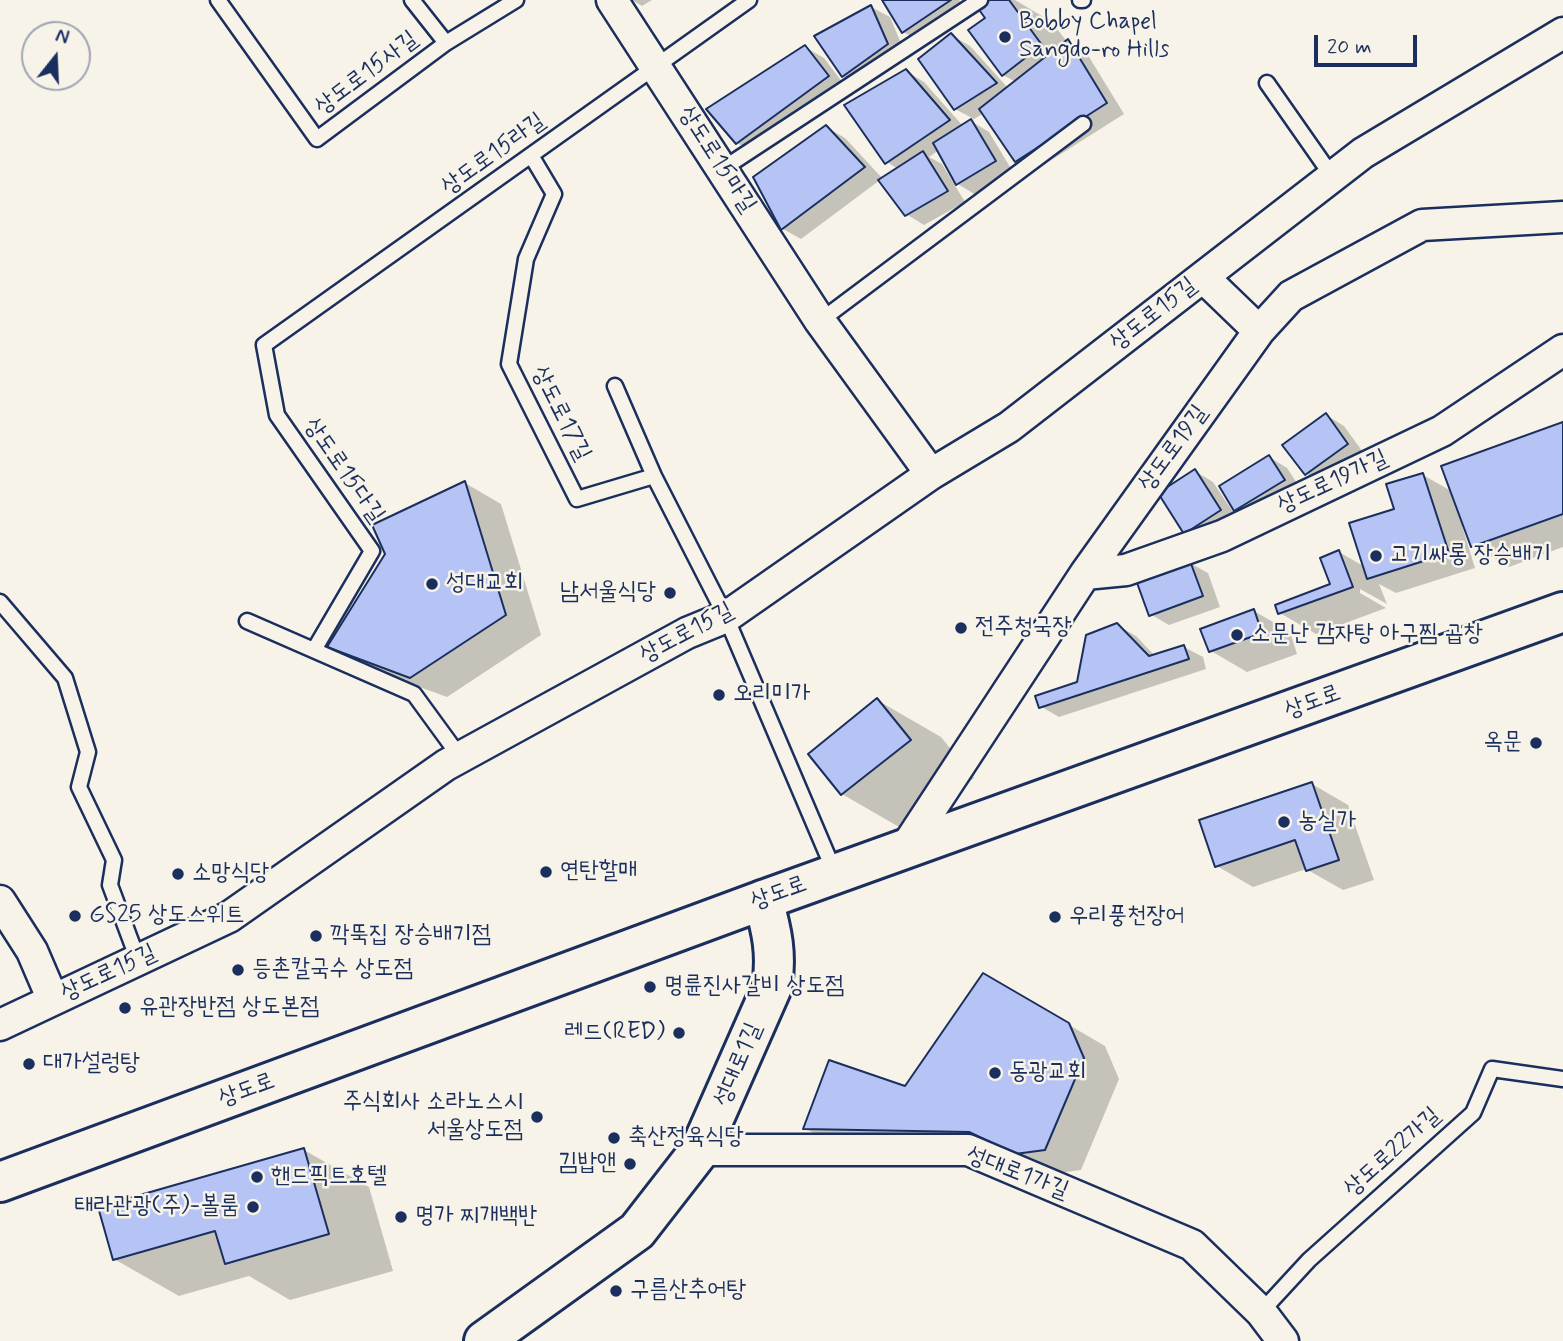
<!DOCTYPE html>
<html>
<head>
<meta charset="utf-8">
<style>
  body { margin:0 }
  #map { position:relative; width:1563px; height:1341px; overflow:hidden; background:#f7f3e8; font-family:Mynerve,sans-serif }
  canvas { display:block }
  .north { position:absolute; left:21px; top:21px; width:70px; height:70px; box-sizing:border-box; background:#f7f3e8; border:2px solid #9fa5b1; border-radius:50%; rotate:18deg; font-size:19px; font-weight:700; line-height:28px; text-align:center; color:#1b2f5e }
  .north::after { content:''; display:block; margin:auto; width:24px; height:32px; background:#1b2f5e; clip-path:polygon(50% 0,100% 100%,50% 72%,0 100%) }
  .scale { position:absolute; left:1314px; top:35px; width:103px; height:32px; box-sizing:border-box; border:4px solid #1b2f5e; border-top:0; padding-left:9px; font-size:21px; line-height:24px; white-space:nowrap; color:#1b2f5e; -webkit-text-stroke:5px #f7f3e8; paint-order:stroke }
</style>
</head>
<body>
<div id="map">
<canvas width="1563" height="1341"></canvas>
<div class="north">N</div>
<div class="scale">20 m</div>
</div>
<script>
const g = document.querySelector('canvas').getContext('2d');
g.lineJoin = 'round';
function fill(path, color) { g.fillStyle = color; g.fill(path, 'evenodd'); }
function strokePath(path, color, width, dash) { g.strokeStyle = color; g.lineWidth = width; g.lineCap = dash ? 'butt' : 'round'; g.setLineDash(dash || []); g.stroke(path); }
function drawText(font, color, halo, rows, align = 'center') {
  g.font = font + ' Mynerve,"Poor Story",sans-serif'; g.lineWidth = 5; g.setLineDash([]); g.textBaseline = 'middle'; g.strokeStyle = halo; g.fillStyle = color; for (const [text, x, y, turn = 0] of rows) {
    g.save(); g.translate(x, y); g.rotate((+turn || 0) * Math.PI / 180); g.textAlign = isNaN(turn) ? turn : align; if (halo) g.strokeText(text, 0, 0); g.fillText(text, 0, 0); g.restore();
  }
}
fill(new Path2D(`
  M632 0H652L642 6Z
  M884 0H959L969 11 922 42 903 32Z
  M991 0H1015L1052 22 1067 42 1086 52 1124 114 1034 171 1016 160 984 113 971 121 989 132 1013 172 976 195 956 183 939 150 929 157 942 164 965 202 924 225 906 214 880 180 801 239 783 229 826 127 845 138 883 179 898 169 887 162 906 71 924 82 963 126 974 119 955 109 951 35 970 46 1008 88 1016 82 1003 75 987 19Z
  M871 7 890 17 906 55 861 86 843 76Z
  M805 47 824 58 846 87 755 153 737 143Z
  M1326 415 1344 426 1365 455 1324 484 1306 473Z
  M1563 424V547L1509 567 1473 546 1465 525 1462 526 1475 568 1396 593 1379 584 1387 604 1360 589V593L1386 608 1316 634 1280 613 1332 585 1339 552 1365 567 1396 510 1423 475 1453 492Z
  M1269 457 1287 468 1302 491 1254 521 1235 510 1221 486Z
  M1195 471 1213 482 1239 521 1204 543 1185 532Z
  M465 483 501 504 541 635 447 697 365 667 330 646Z
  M1190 563 1208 573 1220 607 1169 625 1150 614Z
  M1254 611 1290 632 1297 654 1247 672 1211 651Z
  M1117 625 1136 636 1155 656 1184 647 1203 657 1206 669 1059 717 1040 706 1079 684Z
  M877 700 941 737 974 778 906 831 842 794Z
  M1312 784 1348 805 1374 880 1343 890 1306 869 1253 887 1217 866Z
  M984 975 1105 1046 1119 1079 1081 1170 1052 1174 841 1149 806 1129 905 1088Z
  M304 1150 369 1187 393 1271 290 1300 249 1276 179 1296 114 1259Z`), '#0003');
const building = new Path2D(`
  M882 0H951L902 33Z
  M987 0H1009L1042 45 1002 76 968 30 985 18 977 7Z
  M871 5 888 44 842 77 814 36Z
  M951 33 997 83 954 110 918 59Z
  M1068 39 1107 103 1015 162 979 109Z
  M805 45 829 76 736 144 706 109Z
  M906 69 950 120 885 164 844 105Z
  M971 119 996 161 956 185 933 143Z
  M826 125 865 167 781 230 753 177Z
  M923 151 948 191 905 216 878 180Z
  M1326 413 1348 444 1305 475 1282 445Z
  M1563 422V514L1471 547 1441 466Z
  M1269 455 1285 480 1234 511 1219 486Z
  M1195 469 1221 510 1184 534 1158 493Z
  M1423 473 1449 553 1367 579 1349 523 1394 509 1386 484Z
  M465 481 506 615 410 678 327 647 385 554 372 525Z
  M1339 550 1353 587 1278 614 1275 605 1330 584 1320 558Z
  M1190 561 1203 596 1149 616 1136 580Z
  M1254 609 1262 633 1209 652 1200 629Z
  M1117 623 1149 656 1184 645 1189 659 1039 708 1035 696 1077 682 1086 635Z
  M877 698 911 740 841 795 808 754Z
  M1312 782 1339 860 1306 871 1295 840 1215 867 1199 820Z
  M983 973 1069 1023 1084 1058 1045 1150 1015 1154 969 1132 803 1129 829 1060 905 1086Z
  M304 1148 329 1234 225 1264 215 1231 113 1260 98 1207Z`);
fill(building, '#b5c4f4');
strokePath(building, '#1b2f5e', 2);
const lane = new Path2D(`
  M218 0 317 139 446 43 516 0
  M412 0 446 43
  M1080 0H1083
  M1267 83 1332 176
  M532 157 554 194 526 259 509 364 577 499 654 476 726 617 835 873
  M721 170 980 0
  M820 321 1083 124
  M615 386 654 476
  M0 602 65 678 88 752 79 787 114 860 110 885 138 960
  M247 621 414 694 460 757
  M314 650 372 551 277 415 264 345 749 0
  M1261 1312 1309 1260 1473 1113 1492 1069 1563 1079`);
const street = new Path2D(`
  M612 0 820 321 931 474
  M1203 277 1259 331
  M1085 574 1126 570 1222 536 1442 431 1563 350
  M904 850 1085 574 1259 331 1291 296 1422 225 1563 217
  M0 901 32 951 53 1000
  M0 1025 229 917 446 765 687 633 726 617 931 474 1009 427 1363 153 1563 33
  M700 1150H968L1192 1245 1261 1312 1283 1341`);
const secondary = new Path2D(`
  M484 1341 637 1231 700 1150 772 987C777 954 772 931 763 900`);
const primary = new Path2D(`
  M0 1182 763 900 1563 612`);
strokePath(lane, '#1b2f5e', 19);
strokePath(street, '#1b2f5e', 35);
strokePath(secondary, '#1b2f5e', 44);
strokePath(primary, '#1b2f5e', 44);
strokePath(lane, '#f7f3e8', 14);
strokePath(street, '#f7f3e8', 30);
strokePath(secondary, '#f7f3e8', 38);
strokePath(primary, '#f7f3e8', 38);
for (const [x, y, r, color] of [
  [1005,37,7,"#1b2f5e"],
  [1376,556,7,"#1b2f5e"],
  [432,584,7,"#1b2f5e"],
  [670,593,7,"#1b2f5e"],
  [961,628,7,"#1b2f5e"],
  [1237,635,7,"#1b2f5e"],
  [719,695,7,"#1b2f5e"],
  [1536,743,7,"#1b2f5e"],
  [1284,822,7,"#1b2f5e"],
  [546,872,7,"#1b2f5e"],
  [178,874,7,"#1b2f5e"],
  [75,916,7,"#1b2f5e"],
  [1055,917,7,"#1b2f5e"],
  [316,936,7,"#1b2f5e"],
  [238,970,7,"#1b2f5e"],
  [650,987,7,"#1b2f5e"],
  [125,1008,7,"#1b2f5e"],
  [679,1033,7,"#1b2f5e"],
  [29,1064,7,"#1b2f5e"],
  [995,1073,7,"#1b2f5e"],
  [537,1117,7,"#1b2f5e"],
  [614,1138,7,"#1b2f5e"],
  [630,1164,7,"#1b2f5e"],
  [257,1177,7,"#1b2f5e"],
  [253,1207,7,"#1b2f5e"],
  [401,1217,7,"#1b2f5e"],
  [616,1291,7,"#1b2f5e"]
]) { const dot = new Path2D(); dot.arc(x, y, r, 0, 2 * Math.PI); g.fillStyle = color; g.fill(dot); strokePath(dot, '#f7f3e8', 2.5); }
drawText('24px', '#1b2f5e', '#f7f3e8', [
  ["Bobby Chapel",1019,23],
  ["Sangdo-ro Hills",1019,51],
  ["고기싸롱 장승배기",1390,556],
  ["성대교회",446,584],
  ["남서울식당",656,593,"right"],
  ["전주청국장",975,628],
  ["소문난 감자탕 아구찜 곱창",1251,635],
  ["오리미가",733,695],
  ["옥문",1522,743,"right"],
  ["농실가",1298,822],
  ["연탄할매",560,872],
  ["소망식당",192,874],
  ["GS25 상도스위트",89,916],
  ["우리풍천장어",1069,917],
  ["깍뚝집 장승배기점",330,936],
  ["등촌칼국수 상도점",252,970],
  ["명륜진사갈비 상도점",664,987],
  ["유관장반점 상도본점",139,1008],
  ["레드(RED)",665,1033,"right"],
  ["대가설렁탕",43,1064],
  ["동광교회",1009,1073],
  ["주식회사 소라노스시",523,1103,"right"],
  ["서울상도점",523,1131,"right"],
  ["축산정육식당",628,1138],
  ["김밥앤",616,1164,"right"],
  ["핸드픽트호텔",271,1177],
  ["태라관광(주)-볼룸",239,1207,"right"],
  ["명가 찌개백반",415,1217],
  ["구름산추어탕",630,1291]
], 'left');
drawText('24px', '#1b2f5e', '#f7f3e8', [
  ["상도로15사길",367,74,-37],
  ["상도로15라길",494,155,-36],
  ["상도로15마길",716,160,57],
  ["상도로15길",1154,315,-38],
  ["상도로17길",560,414,63],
  ["상도로19길",1174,449,-54],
  ["상도로15다길",343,471,55],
  ["상도로19가길",1333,483,-25],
  ["상도로15길",687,634,-28],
  ["상도로",1313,703,-20],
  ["상도로",779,894,-20],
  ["상도로15길",109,974,-25],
  ["성대로1길",739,1065,-67],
  ["상도로",247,1091,-20],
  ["상도로22가길",1393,1153,-42],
  ["성대로1가길",1017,1174,21]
]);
</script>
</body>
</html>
